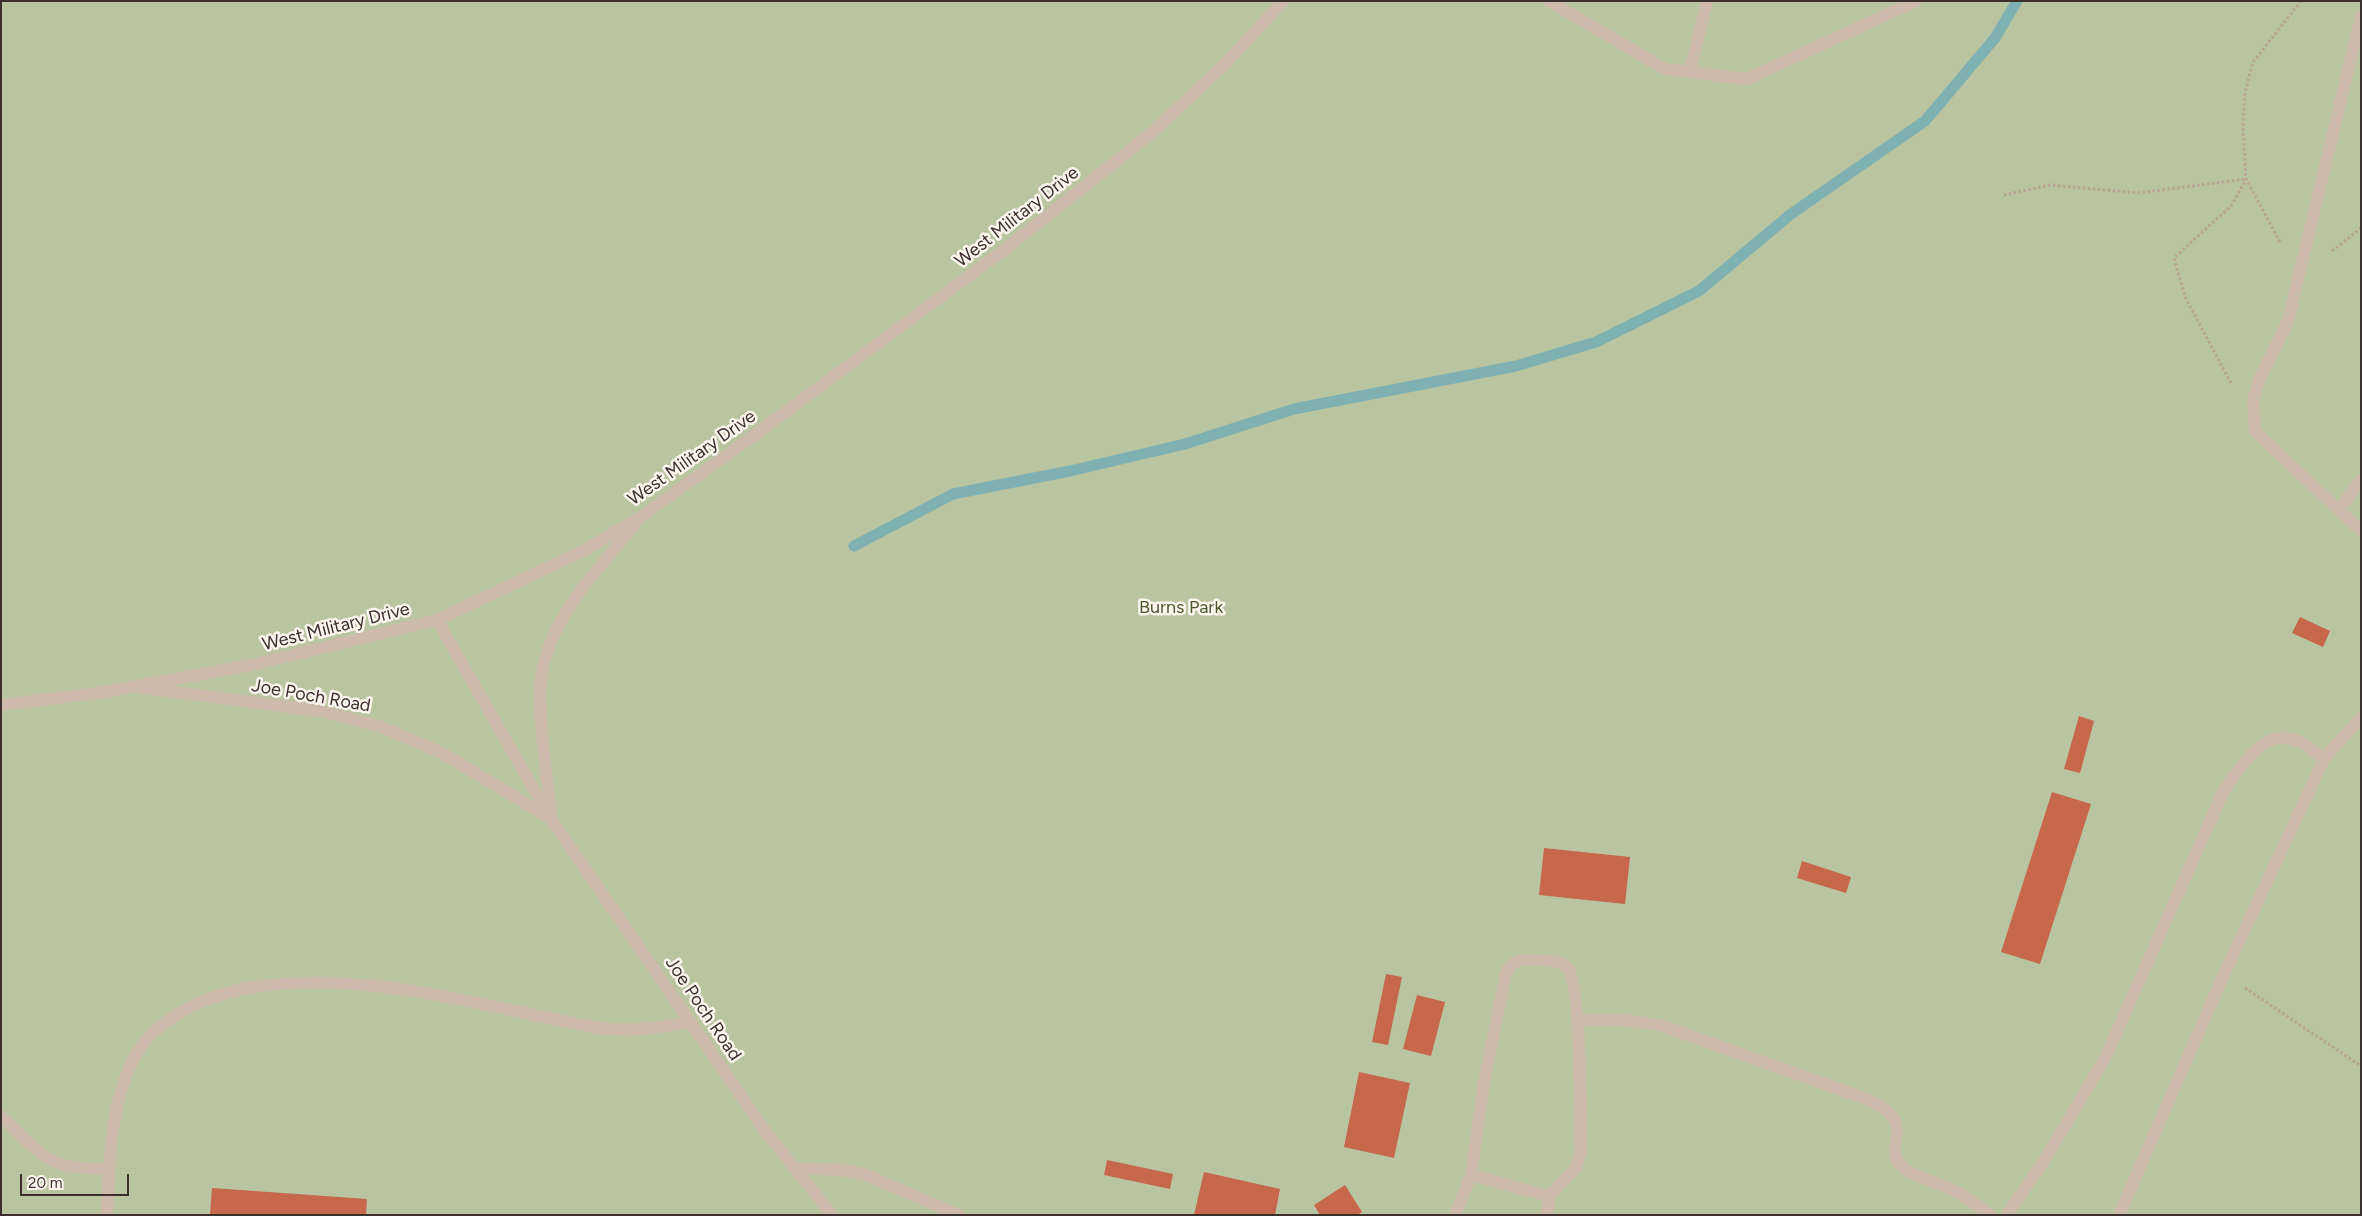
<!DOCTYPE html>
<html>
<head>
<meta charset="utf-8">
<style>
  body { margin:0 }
  #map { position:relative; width:2362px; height:1216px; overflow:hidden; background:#f4ebe1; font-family:Figtree,sans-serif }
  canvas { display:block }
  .frame { position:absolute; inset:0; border:2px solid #3b302b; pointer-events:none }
  .scale { position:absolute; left:20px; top:1174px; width:109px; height:22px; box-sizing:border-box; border:2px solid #3b302b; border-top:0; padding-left:6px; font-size:15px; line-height:18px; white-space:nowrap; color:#3b302b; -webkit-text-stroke:4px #fbf5ee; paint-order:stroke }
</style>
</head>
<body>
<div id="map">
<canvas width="2362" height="1216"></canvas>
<div class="frame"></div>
<div class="scale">20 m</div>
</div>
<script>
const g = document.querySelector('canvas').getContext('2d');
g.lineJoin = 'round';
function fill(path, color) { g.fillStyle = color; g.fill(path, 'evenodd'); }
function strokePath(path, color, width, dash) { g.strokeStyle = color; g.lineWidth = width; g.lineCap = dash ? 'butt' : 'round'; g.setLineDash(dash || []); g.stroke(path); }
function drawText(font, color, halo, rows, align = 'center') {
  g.font = font + ' Figtree,sans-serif'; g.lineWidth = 5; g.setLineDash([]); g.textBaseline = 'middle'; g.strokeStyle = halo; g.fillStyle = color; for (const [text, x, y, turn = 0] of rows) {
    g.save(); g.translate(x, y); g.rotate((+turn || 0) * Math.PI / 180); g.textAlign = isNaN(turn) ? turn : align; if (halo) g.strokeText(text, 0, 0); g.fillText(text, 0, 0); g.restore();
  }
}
fill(new Path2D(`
  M1 1H2361V1215H1Z`), '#b9c4a0');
strokePath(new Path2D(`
  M854 546 953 494 1070 471 1185 444 1294 409 1516 366 1596 342 1699 291 1791 214 1925 121 1995 38 2017 1`), '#7fb1b2', 11);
fill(new Path2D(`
  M2300 617 2330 631 2323 647 2292 633Z
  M2079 716 2094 721 2080 773 2064 769Z
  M2052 792 2091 804 2040 964 2001 952Z
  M1544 848 1630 857 1625 904 1539 895Z
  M1802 861 1851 877 1846 893 1797 878Z
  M1386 974 1402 977 1388 1045 1372 1042Z
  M1417 995 1445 1002 1431 1056 1403 1049Z
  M1359 1072 1410 1083 1394 1158 1344 1147Z
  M1107 1160 1173 1174 1170 1189 1104 1175Z
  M1204 1172 1280 1189 1275 1215H1194Z
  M1345 1185 1362 1212 1357 1215H1320L1314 1205Z
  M212 1188 367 1199 366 1215H210Z`), '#c7674c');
strokePath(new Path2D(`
  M2004 195 2050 185 2138 193 2246 179
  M2280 242 2246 179 2243 126 2245 93 2253 62 2301 1
  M2332 251 2361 228
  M2231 383 2185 297 2174 258 2231 206 2246 180
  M2245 988 2361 1066`), '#b9a496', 3, [2.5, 2.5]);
strokePath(new Path2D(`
  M1549 1 1665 69 1747 79 1916 1
  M1690 72 1707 1
  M2255 431 2361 531
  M2339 509 2361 480
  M1577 1020H1623L1660 1025 1864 1098C1873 1102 1883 1106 1890 1114 1907 1131 1886 1149 1900 1164 1913 1178 1938 1182 1955 1191 1968 1197 1979 1207 1990 1215
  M1 1116C18 1132 37 1155 58 1163 73 1169 92 1168 108 1169
  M795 1168 841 1170 864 1174 959 1215
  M1471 1175 1549 1196 1547 1215
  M107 1215C109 1164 110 1106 133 1060 145 1035 170 1017 194 1005 230 988 267 983 307 983 384 981 459 999 534 1015 556 1019 578 1025 601 1028 631 1032 660 1028 690 1022
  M1455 1215 1471 1175 1484 1082 1506 973C1512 960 1520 959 1534 960 1543 960 1560 960 1567 967 1582 982 1580 1123 1581 1151L1576 1168 1549 1196
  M2007 1215 2047 1156 2105 1058 2224 790C2242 766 2263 726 2298 741 2307 744 2316 754 2324 759
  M2119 1215 2224 974 2324 759 2361 717`), '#cdbaac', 12);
strokePath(new Path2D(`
  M2255 431 2253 401 2259 380 2288 321 2361 16`), '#cdbaac', 12);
strokePath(new Path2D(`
  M437 620 551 819 765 1131 832 1215
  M144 688 320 711 379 726 442 753 550 818
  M1 705 98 693 251 665 437 620 585 550 642 516 745 442 1008 247 1149 135 1224 65 1283 1
  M551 814C547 775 540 735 540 696 539 627 595 574 635 524`), '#cdbaac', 12);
drawText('18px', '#3b302b', '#fbf5ee', [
  ["West Military Drive",1017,217,-38],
  ["West Military Drive",692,458,-35],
  ["West Military Drive",336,627,-14],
  ["Joe Poch Road",311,696,10],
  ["Joe Poch Road",703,1009,56]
]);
drawText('18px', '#4b5a2e', '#fbf5ee', [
  ["Burns Park",1181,608]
]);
</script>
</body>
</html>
